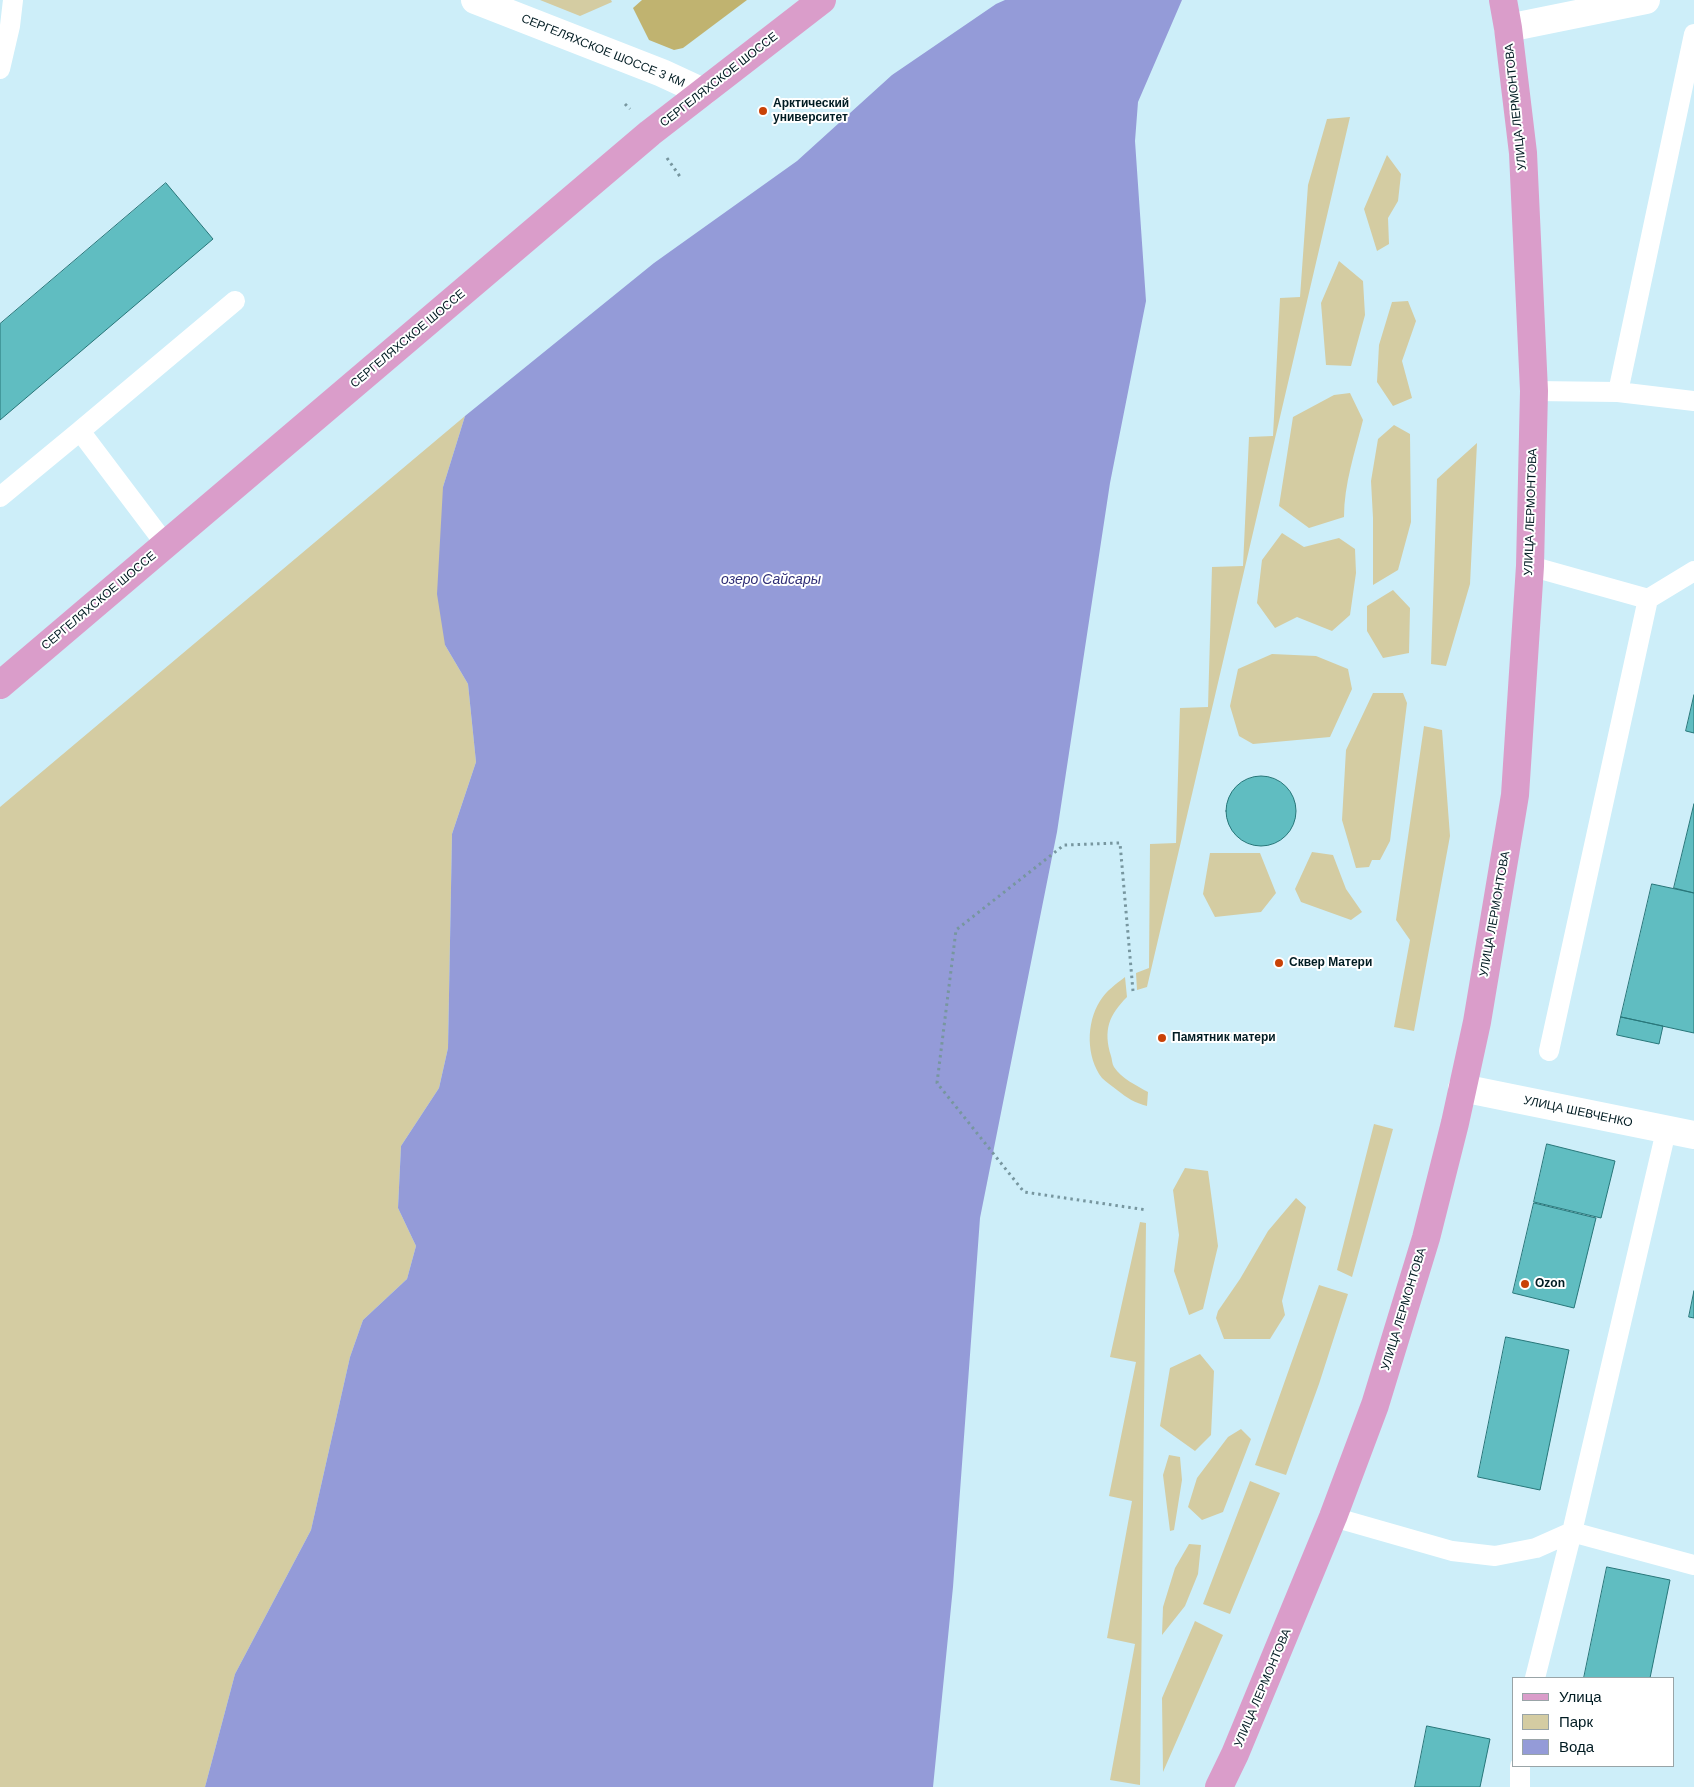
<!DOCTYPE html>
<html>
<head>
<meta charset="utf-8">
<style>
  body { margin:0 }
  #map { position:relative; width:1694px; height:1787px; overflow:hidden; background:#cdeef9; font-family:Helvetica,sans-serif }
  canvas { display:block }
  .legend { position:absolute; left:1512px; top:1677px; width:162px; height:90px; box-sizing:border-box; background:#fff; border:1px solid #99a4a7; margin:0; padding:6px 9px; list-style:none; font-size:15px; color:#001b22 }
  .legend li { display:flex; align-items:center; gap:10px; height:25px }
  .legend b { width:25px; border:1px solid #99a4a7 }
</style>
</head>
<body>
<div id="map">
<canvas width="1694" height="1787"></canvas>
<ul class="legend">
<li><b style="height:6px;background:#da9dca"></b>Улица</li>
<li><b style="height:14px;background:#d4cca2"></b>Парк</li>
<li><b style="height:14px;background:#949bd8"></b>Вода</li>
</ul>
</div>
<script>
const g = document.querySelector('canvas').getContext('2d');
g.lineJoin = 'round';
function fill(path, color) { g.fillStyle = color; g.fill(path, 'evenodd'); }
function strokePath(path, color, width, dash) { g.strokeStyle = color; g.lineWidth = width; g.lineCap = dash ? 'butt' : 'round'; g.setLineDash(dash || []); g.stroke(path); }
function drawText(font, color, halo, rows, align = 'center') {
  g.font = font + ' Helvetica,sans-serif'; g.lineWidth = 4; g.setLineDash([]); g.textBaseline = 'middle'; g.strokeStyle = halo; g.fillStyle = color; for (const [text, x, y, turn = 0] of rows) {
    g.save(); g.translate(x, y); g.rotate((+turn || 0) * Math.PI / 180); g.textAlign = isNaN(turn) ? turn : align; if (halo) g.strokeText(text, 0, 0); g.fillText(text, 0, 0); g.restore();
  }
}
fill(new Path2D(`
  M540 0H611L612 2 580 16Z
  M1350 117 1147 987 1137 990 1136 973 1149 968 1150 844 1176 843 1180 708 1208 707 1212 567 1243 566 1249 437 1273 436 1280 298 1300 297 1308 185 1327 119Z
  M1387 155 1401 174 1398 201 1388 218 1389 244 1377 251 1364 209Z
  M1339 261 1363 281 1365 315 1351 366 1326 365 1321 303Z
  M1408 301 1416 321 1402 361 1412 398 1393 406 1377 382 1379 345 1392 302Z
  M1350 393 1363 420C1355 452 1344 484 1344 517L1309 528 1279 506 1293 417 1334 395Z
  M465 416 443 487 445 645 468 684 476 762 452 834 448 1048 439 1088 401 1146 398 1208 416 1246 407 1279 363 1320 350 1357 311 1530 235 1674 205 1787H0V807Z
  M1394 425 1410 434 1411 522 1398 570 1373 585V518L1371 481 1378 439Z
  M1477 443 1470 584 1446 666 1431 664 1437 479Z
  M1282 533 1304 547 1339 538 1355 549 1356 573 1350 615 1332 631 1297 617 1275 628 1257 603 1262 560Z
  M1393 590 1410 608 1409 653 1383 658 1367 631V606Z
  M1272 654 1316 656 1348 669 1352 689 1330 737 1253 744 1239 736 1230 706 1238 669Z
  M1373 693H1403L1407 703 1390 841 1380 860H1372L1369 867 1356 868 1342 820 1346 750Z
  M1424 726 1442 730 1450 836 1414 1031 1394 1027 1410 940 1396 920Z
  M1312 852 1333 855 1346 889 1362 912 1351 920 1301 902 1295 889Z
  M1210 853H1260L1276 893 1261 912 1215 917 1203 894Z
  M1125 977 1127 997C1109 1015 1103 1030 1111 1056 1112 1059 1112 1064 1114 1067 1121 1078 1137 1086 1148 1092L1147 1106C1135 1103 1127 1098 1117 1090 1112 1086 1106 1082 1102 1078 1086 1057 1086 1023 1100 1001 1106 991 1116 984 1125 977Z
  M1374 1124 1393 1129 1352 1277 1337 1270Z
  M1185 1168 1208 1171 1218 1246 1203 1309 1189 1315 1174 1271 1179 1235 1173 1190Z
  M1296 1198 1306 1207 1282 1301 1285 1315 1270 1339H1224L1216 1318 1218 1311 1240 1279 1268 1231Z
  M1140 1222 1146 1223 1140 1785 1110 1780 1135 1644 1107 1638 1132 1501 1109 1496 1136 1362 1110 1357Z
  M1319 1285 1348 1294 1319 1384 1286 1475 1255 1465Z
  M1200 1354 1214 1371 1211 1435 1195 1451 1160 1426 1170 1368Z
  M1241 1429 1251 1439 1223 1512 1202 1520 1188 1507 1197 1478 1228 1437Z
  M1169 1455 1180 1457 1182 1480 1174 1530 1170 1531 1163 1475Z
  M1250 1481 1280 1493 1230 1614 1203 1604Z
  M1189 1544 1201 1545 1198 1574 1185 1606 1162 1635 1163 1607 1175 1568Z
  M1195 1621 1223 1635 1163 1772 1162 1698Z`), '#d4cca2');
fill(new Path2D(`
  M642 0H747L683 48 674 50 649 40 633 8Z`), '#c0b370');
fill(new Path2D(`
  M1005 0H1182L1138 102 1135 141 1146 301 1110 483 1057 832 980 1218 953 1587 933 1787H205L235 1674 311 1530 350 1357 363 1320 407 1279 416 1246 398 1208 401 1146 439 1088 448 1048 452 834 476 762 468 684 445 645 437 594 443 487 465 416 654 263 797 161 892 75 996 4Z`), '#949bd8');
const building = new Path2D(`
  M166 183 213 239 0 420V324Z
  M1694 695V733L1686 731Z
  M1226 811a35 35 0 1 1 70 0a35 35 0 1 1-70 0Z
  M1694 804V893L1674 888Z
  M1652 884 1694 893V1033L1621 1017Z
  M1621 1017 1663 1026 1659 1044 1617 1035Z
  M1547 1144 1615 1161 1601 1218 1534 1202Z
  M1534 1203 1596 1218 1574 1308 1513 1293Z
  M1694 1291V1318L1689 1317Z
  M1506 1337 1569 1350 1540 1490 1478 1477Z
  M1607 1567 1670 1580 1650 1678H1584Z
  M1427 1726 1490 1739 1480 1787H1415Z`);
fill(building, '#60bdc1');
strokePath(building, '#277679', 1);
strokePath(new Path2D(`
  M625 104 630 109
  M667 158 681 178
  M1133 991 1120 843 1064 845 956 930 937 1083 1024 1192 1147 1210`), '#77969f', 3, [2.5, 4]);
strokePath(new Path2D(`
  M0 69 10 26 13 0
  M1534 391 1618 392 1694 401
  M1618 392 1694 34
  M0 497 80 431
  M166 545 80 431 235 301
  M1530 566 1648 599 1549 1051
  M1648 599 1694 571
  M1333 1517 1452 1551 1495 1556 1536 1548 1572 1532 1666 1131
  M1535 1678 1572 1532 1694 1565
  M1520 1787V1766`), '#fff', 20);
strokePath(new Path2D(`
  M475 0 662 73 703 92
  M1508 28 1646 0
  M1462 1088 1694 1135`), '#fff', 28);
strokePath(new Path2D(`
  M0 685 650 133 822 0
  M1219 1787 1235 1754 1333 1517 1375 1405 1426 1238 1455 1123 1477 1022 1515 795 1530 566 1534 391 1523 153 1508 28 1503 0`), '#da9dca', 28);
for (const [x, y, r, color] of [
  [763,111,5,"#c94207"],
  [1279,963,5,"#c94207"],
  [1162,1038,5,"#c94207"],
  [1525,1284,5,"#c94207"]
]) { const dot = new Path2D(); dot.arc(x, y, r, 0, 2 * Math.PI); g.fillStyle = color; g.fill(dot); strokePath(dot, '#fff', 2); }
drawText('12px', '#001b22', '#fff', [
  ["СЕРГЕЛЯХСКОЕ ШОССЕ 3 КМ",603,51,22],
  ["СЕРГЕЛЯХСКОЕ ШОССЕ",719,80,-38],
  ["УЛИЦА ЛЕРМОНТОВА",1516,107,-96],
  ["СЕРГЕЛЯХСКОЕ ШОССЕ",408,339,-40],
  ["УЛИЦА ЛЕРМОНТОВА",1531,512,-88],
  ["СЕРГЕЛЯХСКОЕ ШОССЕ",99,601,-40],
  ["УЛИЦА ЛЕРМОНТОВА",1495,914,-80],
  ["УЛИЦА ШЕВЧЕНКО",1578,1112,12],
  ["УЛИЦА ЛЕРМОНТОВА",1404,1309,-73],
  ["УЛИЦА ЛЕРМОНТОВА",1263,1688,-67]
]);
drawText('bold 12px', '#001b22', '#fff', [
  ["Арктический",773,104],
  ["университет",773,118],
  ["Сквер Матери",1289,963],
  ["Памятник матери",1172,1038],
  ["Ozon",1535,1284]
], 'left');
drawText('italic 14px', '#2f2e76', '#fff', [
  ["озеро Сайсары",771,580]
]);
</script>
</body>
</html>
